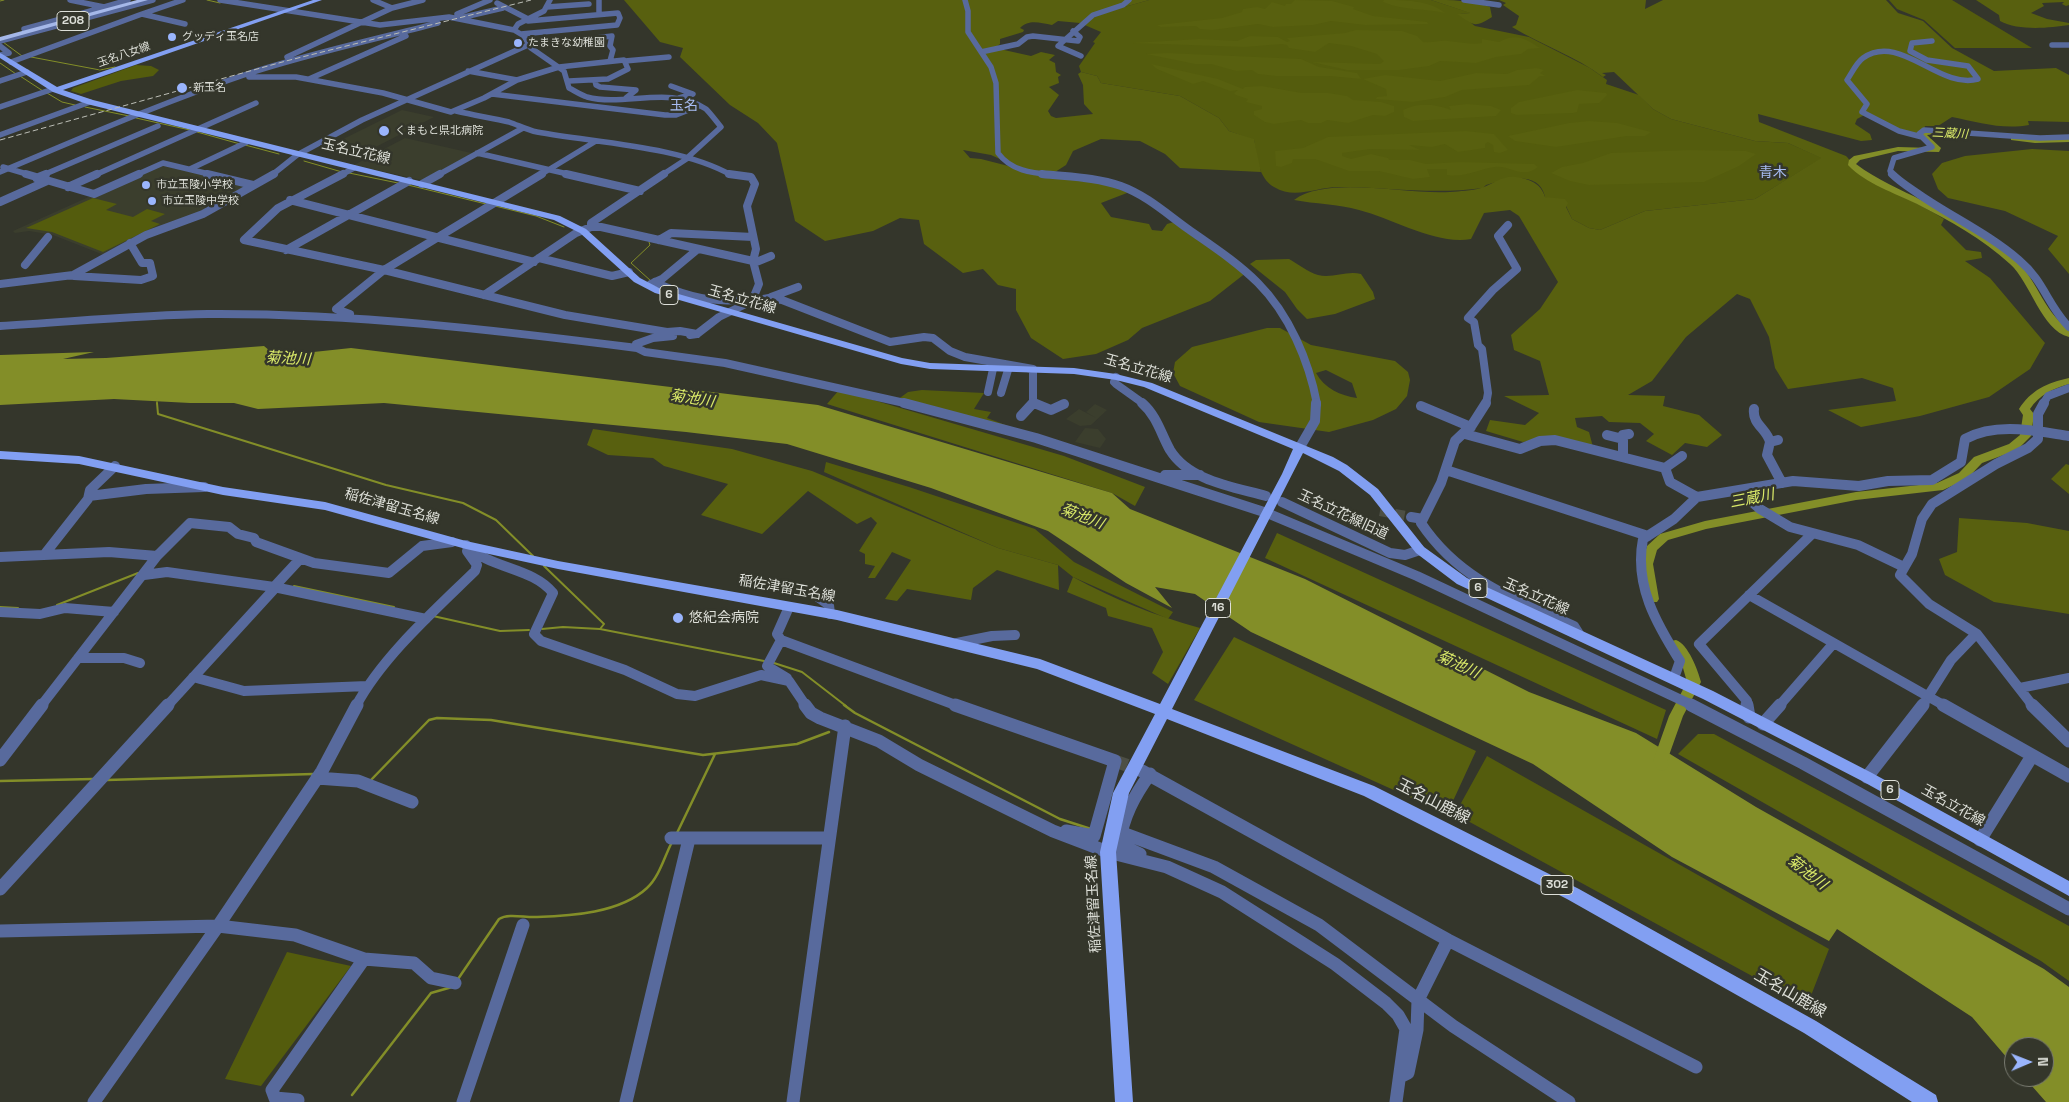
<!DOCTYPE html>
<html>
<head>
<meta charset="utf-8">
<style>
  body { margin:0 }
  #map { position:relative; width:2069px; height:1102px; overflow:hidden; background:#34362b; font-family:"Space Grotesk",sans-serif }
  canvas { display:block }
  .north { position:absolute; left:2004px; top:1037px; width:50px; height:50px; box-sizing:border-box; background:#34362b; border:1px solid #787a70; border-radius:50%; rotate:89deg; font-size:14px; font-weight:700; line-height:20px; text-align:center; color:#dddfd8 }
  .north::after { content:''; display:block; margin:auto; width:18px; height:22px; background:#9ab5fd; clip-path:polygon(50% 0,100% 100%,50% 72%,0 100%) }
</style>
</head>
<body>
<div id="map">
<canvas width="2069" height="1102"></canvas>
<div class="north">N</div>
</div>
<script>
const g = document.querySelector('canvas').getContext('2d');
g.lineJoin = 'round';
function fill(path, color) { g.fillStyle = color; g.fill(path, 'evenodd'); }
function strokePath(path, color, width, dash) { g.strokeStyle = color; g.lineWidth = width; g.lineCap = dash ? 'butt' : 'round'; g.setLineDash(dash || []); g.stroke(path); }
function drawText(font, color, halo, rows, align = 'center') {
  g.font = font + ' "Space Grotesk","Noto Sans JP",sans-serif'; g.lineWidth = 5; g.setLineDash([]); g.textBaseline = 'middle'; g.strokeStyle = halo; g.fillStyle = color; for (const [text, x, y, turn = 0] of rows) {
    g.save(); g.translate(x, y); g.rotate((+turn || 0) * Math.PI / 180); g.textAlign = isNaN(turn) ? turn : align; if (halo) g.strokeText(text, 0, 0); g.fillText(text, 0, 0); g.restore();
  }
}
fill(new Path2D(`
  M402 110 434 117 366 152 333 144Z
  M405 138 476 154 426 181 354 165Z
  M162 164 250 186 197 216 104 255 53 235 29 231 15 233 13 231Z
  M1095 404 1107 410 1091 425 1080 426 1066 419 1079 409 1096 418 1086 412Z
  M1085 428 1098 429 1106 439 1100 448 1075 442Z`), '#3b3e2d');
fill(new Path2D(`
  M1149 0H1431L1471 13 1460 14 1475 26 1529 37 1590 68 1607 80 1606 84 1639 95 1653 109 1671 119 1755 141 1788 143 1822 158 1755 199 1645 211 1600 230 1589 228 1572 219 1566 206 1545 197C1539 169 1504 180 1486 185L1483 188C1433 195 1388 187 1338 187 1316 187 1295 200 1274 187 1258 178 1257 156 1254 140L1229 131 1219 118 1180 96 1101 83 1097 76 1081 72 1079 66 1095 43 1093 42 1101 32 1080 23 1110 11Z
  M1889 0H1952L2032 48H1955L1924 20 1897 9Z
  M136 65 151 66 159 70 153 76 121 81 81 94 71 91 73 88Z
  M93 198 117 204 106 210 133 217 147 209 165 214 151 221 160 224 103 252 52 232 26 228Z
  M922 390 984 393 974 409 991 412 987 418 1016 429 897 400 908 392Z
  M826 462 909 487 1035 529 1074 562 1173 612 1168 619 1073 577 1058 565 998 548 824 472Z
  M1487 756 1829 949 1807 1006 1455 814Z
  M287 952 351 966 261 1086 225 1079Z`), '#545c0d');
fill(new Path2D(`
  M624 0H1149L1110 11 1080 23 1058 21 1052 25C1040 23 1029 19 1020 28L1024 30 1023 32 1000 39V44L995 48 1031 56 1041 52 1055 55 1049 60 1055 63 1056 72 1061 75 1058 77 1059 83 1049 87 1059 95 1048 111 1051 116 1056 118 1093 114 1084 104 1083 85 1078 74 1081 72 1097 76 1101 83 1180 96 1219 118 1229 131 1254 139 1261 172 1180 168 1165 154 1140 141 1101 139 1073 151 1066 165 1052 174 1088 178 1132 191 1101 203 1111 217 1149 224 1152 230 1162 231 1167 224 1177 221 1247 272 1210 301 1142 328 1128 340 1096 354 1063 359 1031 338 1016 310V289L998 285 983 269 963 273 924 244 919 220 900 218 873 231 825 241 795 221 777 143 758 123 730 105 680 57 683 48 660 42ZM963 150 991 155 1024 170 981 159 970 158Z
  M1295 0 1332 1 1354 7 1353 9 1373 16 1427 22 1428 24 1365 25 1331 21 1313 25 1273 27 1258 24 1212 30 1200 29 1196 26 1161 27 1157 25 1222 18 1242 12 1243 9 1257 7 1265 9 1272 2 1285 6 1286 4H1291Z
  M1384 0C1403 0 1430 0 1445 13 1424 8 1403 11 1383 2Z
  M1431 0C1451 0 1472 0 1490 7L1492 17C1474 28 1475 26 1457 14L1470 13Z
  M1499 0H1646L1645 9 1663 0H1886L1898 13 1923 21 1952 48 1994 71 2056 68 2069 75V122L2028 121 2029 125C2002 130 1978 122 1952 117L1938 126H1925L1922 137 1905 134 1866 114 1857 119 1855 124 1870 134 1872 140 1861 141 1758 114 1759 122 1846 156C1851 161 1853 166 1859 170 1883 189 1917 202 1944 219L1941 225 1966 250 1981 252 1982 258 1965 261 1990 278 2045 343 2030 369 1989 397 1920 416 1861 427 1828 410 1896 401 1893 388 1862 378 1788 389 1775 368 1769 337 1750 299 1737 294 1686 337 1652 381 1628 395 1665 396 1663 406 1699 415 1722 435 1707 447 1685 443 1672 455 1646 441 1654 434 1640 423 1609 422 1602 416 1575 418 1577 427 1589 432 1593 447 1551 437 1523 442 1486 431 1490 420 1525 425 1539 413 1504 396 1549 395 1540 361 1514 350 1511 335 1540 309 1558 282 1519 216 1510 210 1484 213 1471 239C1435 245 1394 219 1359 210 1338 204 1315 204 1294 200 1327 175 1407 195 1450 192 1460 191 1471 191 1481 188 1492 185 1502 175 1516 177 1529 179 1541 183 1545 197L1565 199 1568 203 1566 207 1572 219 1589 228 1600 230 1645 211 1755 199 1821 158 1788 143 1755 141 1671 119 1653 109 1614 72 1602 73 1606 75 1603 77C1575 56 1542 45 1512 27L1516 25 1519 16 1503 5 1506 3Z
  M1976 0H2069V5L2066 6 2062 4 2064 2 2042 3 2044 6 2031 13 2047 19 2069 23V25C2049 28 2018 31 2000 21L1999 15Z
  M1356 30 1402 31 1417 36 1423 42C1432 43 1440 40 1448 41 1460 42 1470 45 1482 43V39L1499 42C1517 33 1524 38 1540 48L1528 49 1521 54 1496 57 1476 63 1440 61 1429 66 1399 70H1347L1312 62 1380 64 1384 61 1377 54 1351 46 1329 43 1315 52 1289 48 1287 45 1282 44 1245 47 1132 43 1199 39 1237 41 1250 36 1278 37 1287 42 1290 41 1287 38 1345 33Z
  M1167 53 1301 59 1319 67 1357 73 1361 79 1329 76H1276L1258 74 1252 70 1236 71 1211 64H1195L1146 54Z
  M1151 64 1218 79 1243 89 1245 87 1262 86 1302 93H1328L1347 96 1353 100 1381 102 1394 106V112L1385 116 1373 115 1348 123 1327 120 1321 123H1308L1301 120 1274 124 1265 122 1254 115V111L1262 109V106L1246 102 1248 99 1236 95 1234 93 1238 90 1230 91 1203 81 1193 84 1157 69Z
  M1537 68 1544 70 1540 73 1545 76H1540L1529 85 1462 90 1445 97 1413 102 1376 99 1377 97 1387 96 1386 89 1363 79 1385 75 1440 81 1476 73 1507 74 1517 70Z
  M1577 90 1606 93 1607 95 1599 103 1579 104 1577 112 1573 113 1517 115 1511 113V108L1519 102Z
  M1467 104 1491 106 1501 110 1496 116 1413 121 1404 117 1403 110C1418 102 1436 104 1451 110L1449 106Z
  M1589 121 1617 123 1651 132 1645 136H1627L1556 147 1515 141 1508 136 1569 123Z
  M1466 131 1494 134 1508 150 1500 153 1494 152 1493 145 1488 142 1485 144V148L1458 152 1445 144 1432 147 1409 145 1420 150 1370 149 1342 153V156L1351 159 1371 154 1388 158 1389 160H1410L1426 164 1460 162 1534 164 1538 167C1522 180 1510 165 1495 167 1479 169 1465 178 1447 175V169H1427L1430 177 1413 179 1379 171H1349L1315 159H1293L1292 163 1281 167 1276 166 1275 151 1303 148 1328 137Z
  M2032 149 2069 151V274L2048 249 2058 236 2005 211 1948 198 1938 189 1932 174 1942 163 1965 156Z
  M1690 150 1746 151 1756 154 1739 166 1704 182 1589 185 1570 181 1551 173 1562 167 1583 163 1611 153Z
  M1289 259C1298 264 1308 272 1318 275 1332 279 1347 270 1361 274L1373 292 1375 299 1335 314 1307 319 1297 309 1285 292 1250 264 1256 260Z
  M1267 328H1280L1311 345 1395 361 1408 372 1410 380 1407 396 1396 409 1373 420 1329 432 1259 422 1180 386 1173 373 1175 362 1192 347ZM1326 370 1352 383 1357 398C1341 396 1324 388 1316 373Z
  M839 390 1064 456 1145 487 1135 506 1112 493 827 404Z
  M593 429 732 449 812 471 998 548 1058 565 1059 590 997 570 973 588 971 600 907 589 897 601 885 599 911 560 892 552 875 578H868L875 566 865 564V554L859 551 877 523 871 517 857 524 808 491 762 534 701 515 728 484 664 466 653 458 608 455 587 445Z
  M2066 464 2069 465V494L2051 479Z
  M1959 518 2027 523 2069 531V614L1994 602 1945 575 1939 559 1957 552Z
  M1277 533 1666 710 1657 739 1265 558Z
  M1073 577C1113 599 1156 616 1200 628L1168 684 1152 673 1163 652 1152 628 1108 616 1106 608 1067 592Z
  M1234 637 1476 751 1447 814 1194 700Z
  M1698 734H1714L2069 926V981L2041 961 1678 754Z`), '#58600f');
fill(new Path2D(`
  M264 346 276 356 351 348 818 405 1112 493 1130 509 1305 579 1529 692 1636 733 1756 807 2044 969 2069 987V1102H2046L2024 1077H2044V1047H2014V1066L1972 1017 1837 929 1829 941 1672 857 1533 764 1251 632 1195 594 1155 587 1172 608 1126 583 1048 531 931 488 787 444 686 432 384 403 258 409 234 403H190L114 399 0 405V355L94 352 63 359 106 358Z`), '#838e28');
strokePath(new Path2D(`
  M207 0 220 3
  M0 1 4 0
  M3 42 22 56
  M31 57 100 70 115 67
  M0 63 16 74
  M20 76 43 91
  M47 93 62 102 75 105
  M85 107 129 116
  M136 118 190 130
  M197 132 240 144
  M245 145 279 154
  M304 161 342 172
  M349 173 398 183
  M408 185 486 204
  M495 206 536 216 564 227
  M649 242 650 245 631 263 651 281
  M157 399V404`), '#838e28', 1);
strokePath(new Path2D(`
  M157 403 158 414 386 485 463 503 496 520 533 556
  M294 586 394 607
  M57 605 138 573
  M0 607 18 608
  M433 616 500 631 529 630
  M542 629 563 627 600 629 604 624 544 566
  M600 629 764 661
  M774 663 802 672 846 706`), '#838e28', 2);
strokePath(new Path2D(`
  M844 705 855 713 1060 819 1091 829
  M107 780 313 774
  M371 780 429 720 437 718 491 720 703 755 797 744 829 732
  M0 781 93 779
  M677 833 715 754
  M458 979 499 919C509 913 525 918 537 917 571 916 620 913 647 888 659 877 664 858 671 844
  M352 1095 431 993 452 987`), '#838e28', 2.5);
fill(new Path2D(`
  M1922 130H1935V134L1927 135 1941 148 1939 152 1898 151 1860 160 1856 164C1877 180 1900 189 1923 201 1954 216 1984 233 2011 255 2036 275 2042 311 2069 329V337C2041 330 2031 283 2010 264 1983 239 1950 221 1917 204 1895 193 1866 184 1848 165L1849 160 1854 156 1898 147 1932 148 1919 135Z
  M2011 136 2035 139 2069 138V142L2035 143 2011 140Z
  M2069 378V384C2054 388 2039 395 2030 409L2034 414 2031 436 2017 450 1982 463 1967 479 1943 490 1856 500 1706 529 1668 540 1657 550 1653 564 1659 599 1657 602H1647L1645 599 1641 564 1647 546 1660 534 1705 521 1856 492 1937 483 1959 473 1974 457 2009 444 2020 435 2023 415 2019 409C2031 390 2047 383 2069 378Z
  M1676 640C1688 644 1698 670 1701 682L1683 716 1667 761 1669 765 1667 769 1662 771 1657 769 1653 761 1669 716 1687 682 1683 668 1669 645 1671 641Z`), '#838e28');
strokePath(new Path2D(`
  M1380 511 1411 517`), '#4d4f45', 10, [10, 5]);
strokePath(new Path2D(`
  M1115 761 1140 770`), '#4d4f45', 13, [13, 6]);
strokePath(new Path2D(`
  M70 0 104 7
  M183 0 142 14 185 24
  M220 0 380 25 449 17 514 30 524 36 531 48 564 71 569 88C575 91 581 95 587 97 625 107 670 85 706 109 711 114 716 121 721 127L687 158
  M373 0 392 8
  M599 0V13
  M965 0 968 11V32L991 67 996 83 998 153C1011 171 1032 173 1052 175
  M1464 0 1499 5
  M497 3 530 20
  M547 7 589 4
  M80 14 128 0
  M457 14 490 0
  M460 18 503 8
  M24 29 61 19
  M514 30 518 24 544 11 550 0
  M521 34 617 25 620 18 618 13 528 21
  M0 41 153 0
  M2052 45H2069
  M0 46 9 53 0 55
  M529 46 612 36 610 46 613 50 610 61
  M981 52 1018 44 1027 37 1033 36 1078 41 1080 37 1073 31
  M1081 56 1058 46 1093 15 1123 5 1129 0
  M287 57 392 8 423 0
  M625 61 669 57
  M11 62 142 14
  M468 71 517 80
  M249 77H296L383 93 451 112 484 98 517 80 559 67 624 60 628 69 608 79 569 81
  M309 79 406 36
  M0 81 27 72
  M595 81 596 85 600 87 636 90 626 98
  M671 86 693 94 679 98
  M492 94 665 115H676L699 106
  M0 107 53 89
  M456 111C473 115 491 118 509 122 518 125 527 130 537 132 597 143 679 146 731 175
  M0 135 90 102
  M1922 137 1919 134 1924 130 2040 138 2069 137
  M477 153 572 175
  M3 167 30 175
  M190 169 247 142
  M0 172C81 138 161 103 244 75 307 54 373 40 438 23
  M43 175 158 126
  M95 175 256 103
  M136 175 163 163 213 175
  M272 175 297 155 362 120 528 45
  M341 175 354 168
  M438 175 523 128
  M540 175 596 141
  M662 175 688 158
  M1893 175 1890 171 1894 158 1932 147 1922 137 1899 131 1862 112 1867 104 1847 80C1852 73 1856 63 1863 58 1900 32 1939 90 1978 79L1968 66 1927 60 1910 51 1912 43 1932 41`), '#586a9d', 5.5);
strokePath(new Path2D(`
  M26 174 94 194 139 174
  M207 174 253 185
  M343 174 278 208 244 240 384 270 565 315 667 332 680 331 697 334
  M566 174 640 191
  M729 174 751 177 755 184 747 206 756 249 753 261
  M1042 174C1069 177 1095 177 1121 186 1146 195 1167 214 1188 229 1212 246 1237 262 1258 283 1289 314 1309 361 1317 404
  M1892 174C1900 182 1910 188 1920 195 1952 217 1989 234 2019 260 2044 281 2048 306 2069 327
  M36 178 46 174
  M422 184 440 174
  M68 187 97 174
  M290 200 534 262
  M0 202 47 181
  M591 227V223L664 174
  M659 240 671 233 753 237
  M286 250 409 181
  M539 258 612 276 629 272
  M754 263 771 256
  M25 265 48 237
  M74 276 141 280 153 276 150 263H142L130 243
  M655 282C684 296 714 304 746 299
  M0 284 73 275 146 235 203 214 274 174
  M651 284 662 279 698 249
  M484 295 576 233 591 227H601L753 261 759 284 752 301 769 298 782 300 890 342 924 337 933 338 950 351 965 357 1033 369V403L1037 404
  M771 297 798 287
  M350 314 336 309 384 270 542 174
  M0 326C69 322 138 315 208 314 351 313 495 330 637 348L645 352 725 363 909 404
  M690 335 697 334 719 317 752 301
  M637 348 636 344 653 338 673 336
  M1116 377 1114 382 1116 384 1144 404
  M988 392 993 369
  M1001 393 1008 370
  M1032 404 1033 403
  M1486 404 1488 393 1482 349 1478 345 1474 322 1468 318 1493 290 1517 269 1498 236 1508 225
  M2043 404 2048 396 2069 388`), '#586a9d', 8);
strokePath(new Path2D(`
  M904 403 1036 438 1267 513 1417 576 1694 706
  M1034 403 1051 410 1064 404
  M1142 403C1157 416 1161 434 1170 450 1189 481 1234 487 1266 496
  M1486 403 1472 425 1455 441 1441 483 1421 523C1459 580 1514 599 1574 626L1579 634
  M1421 406 1471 427
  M1754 409C1752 424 1767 429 1770 442
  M1021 416 1033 403
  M1465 434 1520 449 1540 441 1555 440 1665 468 1670 482 1697 497
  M1607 435 1623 439
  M1778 440 1770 442 1767 455 1782 483
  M1300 447 1315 421 1316 403
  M1623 455V435L1629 434
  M1665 468 1682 456
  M1446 470 1648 536
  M1165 475H1200
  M1739 491 1760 509 1790 527 1858 545 1904 567
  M89 496 146 489 204 487
  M1282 502 1390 553 1405 555 1420 550
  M1411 517 1423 519
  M466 545C490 569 532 567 553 593L534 634 541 641 625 670 677 694 695 696 761 675 789 681 806 706
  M44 555 88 499 90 490 115 466
  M0 557 109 552 157 556
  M144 575 167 572 274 587 426 619
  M274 587 300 559
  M812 593 829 605 830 614
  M1749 595 1945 706
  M789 607 777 634 781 640 958 706
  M0 612 40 614 65 608 114 612
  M781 640 767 666 787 678
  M957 643 992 636 1015 635
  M78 658H124L140 663
  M193 677 244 691 367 686
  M1674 678 1680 661C1656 623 1634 585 1643 539L1674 519 1697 497 1793 481 1859 486 1888 481 1932 480 1961 462 1965 439C1997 422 2035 431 2069 436
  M2020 688 2069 678
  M41 706 157 556 190 523 229 527 238 534 254 538 256 542 314 563 389 573 422 546 452 542
  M167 706 276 587
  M356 706C382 657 435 610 475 571L477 565 467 551
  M1748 706 1747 701 1699 644 1812 534
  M1779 706 1833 644
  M1922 706 1951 660 1976 634
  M2033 706 1977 634 1929 604 1900 575 1912 554 1922 519 1932 504 1996 464 2028 448 2038 439V414L2044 403`), '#586a9d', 10);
strokePath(new Path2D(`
  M805 705 811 713 820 718 879 741 919 765 1053 831 1108 852 1167 867 1222 892 1335 964 1386 1003 1398 1015 1406 1029 1396 1102
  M955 705 1115 761 1094 836 1066 831
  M1691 705 1803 763 2069 909
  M1747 705 1749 717
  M1943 705 2069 776
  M2032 705 2069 741
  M1763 724 1780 705
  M0 760 42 705
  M1142 771 1448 940 1696 1067
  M1867 777 1923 705
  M317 778 358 781 412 802
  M1120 832 1214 867 1319 925 1453 1026 1569 1102
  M671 838H828
  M1980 840 2032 756
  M1140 854 1119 844C1123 817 1134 796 1150 774
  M0 889 168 705
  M0 931 218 926 295 935 364 959 272 1090 275 1098 298 1100
  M364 959 414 963 431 978 455 983
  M1400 1077 1408 1073 1417 1030 1418 1000 1448 940
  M94 1102 218 926 322 771 357 705
  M463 1102 523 925
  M626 1102 689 839
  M793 1102 845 726`), '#586a9d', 13);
fill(new Path2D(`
  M313 0H322L63 90 93 100 560 216 586 229 640 278 661 289 902 358 930 363 1074 368 1116 374 1152 383 1333 457 1347 465 1378 489 1424 547 1467 578 1713 691 1872 773 2069 881V896L1862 781 1703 699 1457 584 1416 553 1370 495 1339 471 1303 453 1172 709 1374 786 1579 889 1816 1021 1936 1095 1938 1102H1912L1804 1033 1567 899 1364 796 1167 719 1129 793 1116 852 1133 1102H1115L1100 852 1113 793 1155 714 1037 669 837 620 558 569 466 549 325 510 223 495 79 464 0 459V451L79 456 223 487 325 502 466 541 558 561 837 610 1040 659 1160 704 1282 474 1293 449 1144 387 1116 380 1074 374 930 369 901 364 655 293 634 282 580 233 554 220 87 104 53 92 0 58V53L2 54 57 87Z`), '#829ff2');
fill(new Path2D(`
  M137 0H148L0 41V37Z`), '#a5b8e9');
strokePath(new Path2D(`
  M0 140 286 61 531 0`), '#bcbeb6', 1, [5.5, 3]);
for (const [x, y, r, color] of [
  [172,37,5,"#9ab5fd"],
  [518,43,5,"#9ab5fd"],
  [182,88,6,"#9ab5fd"],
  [384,131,6,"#9ab5fd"],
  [146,185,5,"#9ab5fd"],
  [152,201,5,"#9ab5fd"],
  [678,618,6,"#9ab5fd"]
]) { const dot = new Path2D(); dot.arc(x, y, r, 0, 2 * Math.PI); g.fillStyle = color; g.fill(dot); strokePath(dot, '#34362b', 2); }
drawText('11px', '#dddfd8', '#34362b', [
  ["グッディ玉名店",182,37],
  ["たまきな幼稚園",528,43],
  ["新玉名",193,88],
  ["くまもと県北病院",395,131],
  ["市立玉陵小学校",156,185],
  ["市立玉陵中学校",162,201]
], 'left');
drawText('11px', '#dddfd8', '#34362b', [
  ["玉名八女線",124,55,-19]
]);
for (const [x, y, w] of [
  [73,21,32],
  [669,295,18],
  [1478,588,18],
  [1218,608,25],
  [1890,790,18],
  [1557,885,32]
]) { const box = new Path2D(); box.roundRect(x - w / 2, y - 9.5, w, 19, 4); g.fillStyle = '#34362b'; g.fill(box); strokePath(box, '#dddfd8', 1); }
drawText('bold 12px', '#dddfd8', null, [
  ["208",73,21],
  ["6",669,295],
  ["6",1478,588],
  ["16",1218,608],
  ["6",1890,790],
  ["302",1557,885]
]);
drawText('italic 12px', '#dbeb69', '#34362b', [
  ["三蔵川",1950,134,3]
]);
drawText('14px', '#a8bdf3', '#34362b', [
  ["玉名",684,106],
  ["青木",1773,173]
]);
drawText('14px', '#dddfd8', '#34362b', [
  ["玉名立花線",356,152,13],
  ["玉名立花線",742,300,16],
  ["玉名立花線",1138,369,16],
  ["稲佐津留玉名線",392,507,16],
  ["玉名立花線旧道",1343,515,25],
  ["稲佐津留玉名線",787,589,10],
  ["玉名立花線",1536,597,24],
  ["玉名立花線",1953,806,29],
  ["稲佐津留玉名線",1094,904,-93]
]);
drawText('14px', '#dddfd8', '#34362b', [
  ["悠紀会病院",689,618]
], 'left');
drawText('italic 15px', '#dbeb69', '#34362b', [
  ["菊池川",288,359,3],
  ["菊池川",692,399,9],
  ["三蔵川",1752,499,-11],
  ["菊池川",1082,517,21],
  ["菊池川",1458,665,25],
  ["菊池川",1807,873,38]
]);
drawText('16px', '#dddfd8', '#34362b', [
  ["玉名山鹿線",1433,802,27],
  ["玉名山鹿線",1790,994,30]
]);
</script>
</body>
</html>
